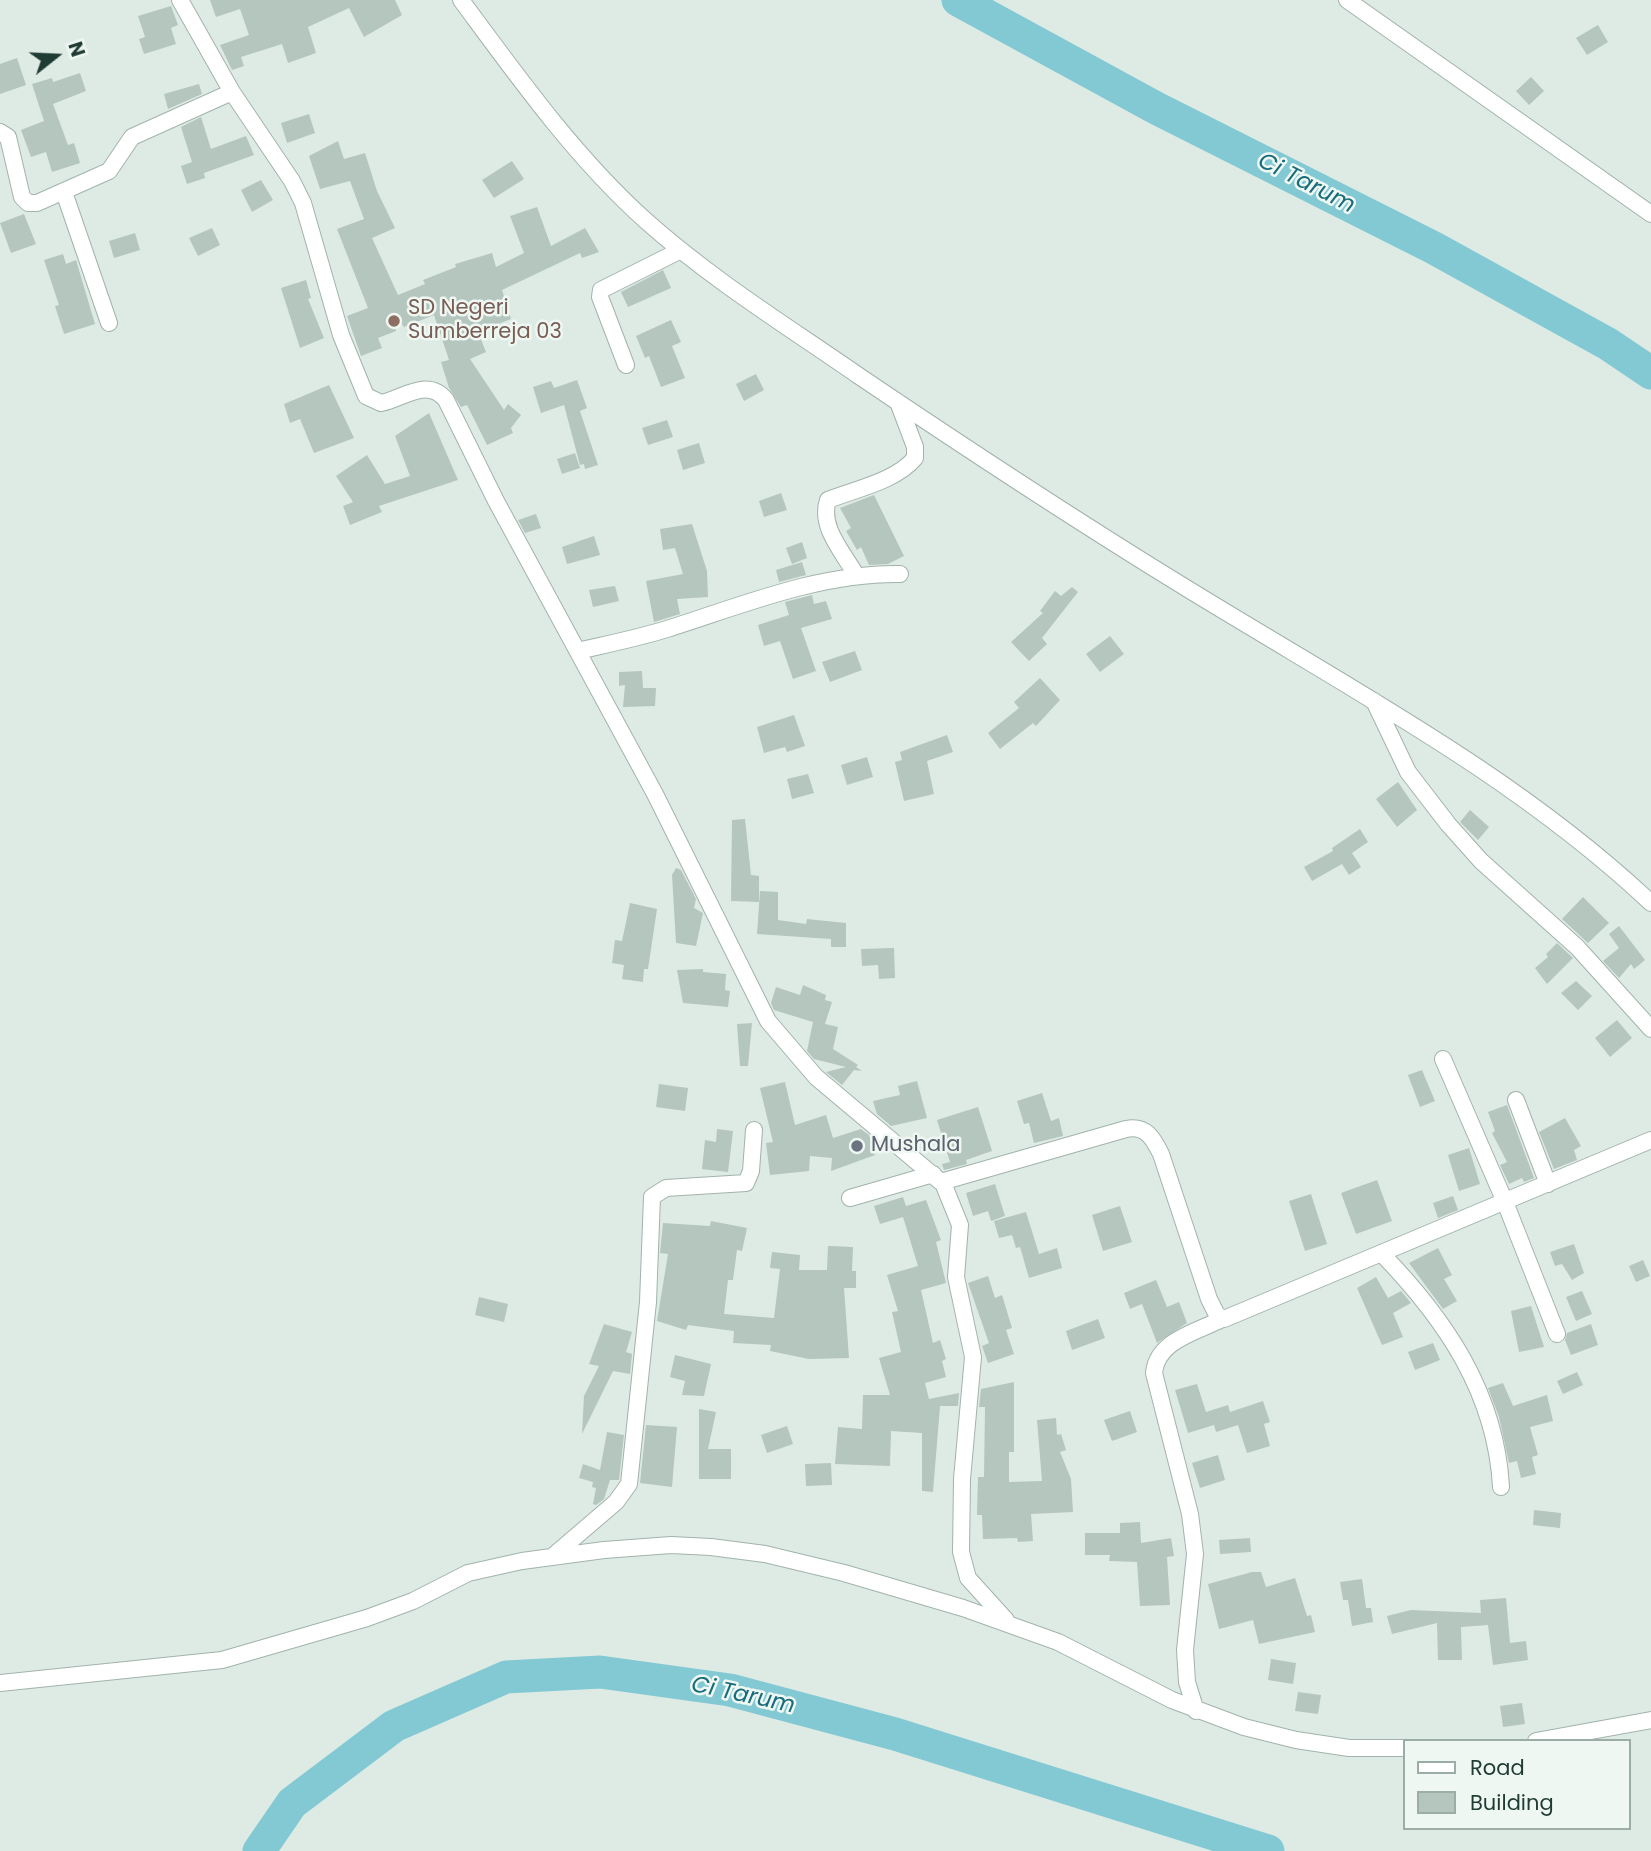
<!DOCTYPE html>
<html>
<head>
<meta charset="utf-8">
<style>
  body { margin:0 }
  #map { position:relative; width:1651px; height:1851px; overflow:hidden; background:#deebe5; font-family:Poppins,sans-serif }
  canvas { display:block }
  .legend { position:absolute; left:1403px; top:1739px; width:228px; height:91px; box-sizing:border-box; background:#eff7f3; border:2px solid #9caca6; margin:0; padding:9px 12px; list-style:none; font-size:21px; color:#1f3b33 }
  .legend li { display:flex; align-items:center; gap:14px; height:35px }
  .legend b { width:35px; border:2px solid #9caca6 }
  .north { position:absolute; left:21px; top:21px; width:70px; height:70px; -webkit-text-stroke:5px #eff7f3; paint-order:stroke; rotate:72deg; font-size:19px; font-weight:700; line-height:28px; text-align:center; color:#1f3b33 }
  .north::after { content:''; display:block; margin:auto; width:24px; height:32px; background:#1f3b33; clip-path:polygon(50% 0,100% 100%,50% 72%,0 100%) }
</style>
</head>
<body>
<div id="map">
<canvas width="1651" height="1851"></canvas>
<ul class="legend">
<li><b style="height:9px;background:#fff"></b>Road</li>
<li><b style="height:19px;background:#b4c6be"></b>Building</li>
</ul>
<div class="north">N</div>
</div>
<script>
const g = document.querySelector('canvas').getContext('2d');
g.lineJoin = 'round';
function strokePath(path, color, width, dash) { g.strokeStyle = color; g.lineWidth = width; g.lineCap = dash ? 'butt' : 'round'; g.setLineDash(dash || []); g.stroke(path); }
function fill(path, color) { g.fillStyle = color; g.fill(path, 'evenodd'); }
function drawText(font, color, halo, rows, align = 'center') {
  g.font = font + ' Poppins,sans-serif'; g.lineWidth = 5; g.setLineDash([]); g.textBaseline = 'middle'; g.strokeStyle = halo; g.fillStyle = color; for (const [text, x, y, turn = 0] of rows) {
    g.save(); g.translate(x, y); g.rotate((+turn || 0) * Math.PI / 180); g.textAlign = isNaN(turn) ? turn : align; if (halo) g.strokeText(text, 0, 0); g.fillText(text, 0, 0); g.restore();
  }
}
strokePath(new Path2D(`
  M958 0 1156 108 1434 248 1608 344 1651 373
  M259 1851 292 1803 394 1726 506 1677 600 1672 730 1690 895 1734 1268 1851`), '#83c9d4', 33);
fill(new Path2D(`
  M210 0H395L402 15 364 37 349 8 308 27 316 53 288 63 282 44 241 57 244 66 232 70 220 45 249 35 240 9 216 17Z
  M171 6 178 25 171 28 176 44 144 54 139 39 145 37 138 16Z
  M1598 25 1608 42 1587 55 1576 38Z
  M17 58 26 85 0 94V64Z
  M80 73 86 91 53 104 68 145 74 143 80 163 52 172 46 152 31 157 21 130 44 121 32 84 52 78 53 82Z
  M1531 77 1544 91 1529 105 1516 91Z
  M199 84 202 94 168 109 164 94Z
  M309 114 315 133 287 143 281 123Z
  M201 117 211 149 246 136 254 155 204 173 205 178 187 184 181 166 192 162 181 127Z
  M338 141 344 159 365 153 377 191 395 228 372 238 398 295 425 284 423 280 456 267 455 264 492 253 496 267 524 253 510 216 537 207 551 246 585 228 599 252 582 258 580 253 502 290 511 319 478 332 486 352 470 359 504 410 508 404 521 415 511 428 513 433 487 445 467 405 461 407 449 388 441 362 449 360 434 315 404 327 401 323 395 326 396 331 378 338 382 348 361 356 347 316 368 308 337 229 364 219 350 181 320 189 309 156Z
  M512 161 524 179 494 198 482 180Z
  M261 180 273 200 252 212 241 190Z
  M24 214 36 244 11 253 0 223Z
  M212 228 220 245 198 256 189 238Z
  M135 233 140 250 114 258 109 241Z
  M63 254 66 264 76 260 95 324 64 334 55 306 59 305 44 260Z
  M663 270 671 288 628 307 621 292Z
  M306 280 311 298 308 299 324 338 300 348 281 288Z
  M671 320 681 342 672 346 685 378 661 387 649 356 645 358 636 336Z
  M756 374 764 390 744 401 736 384Z
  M577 380 587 408 580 411 598 465 585 469 584 464 580 465 564 405 541 413 533 387 551 381 554 388Z
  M329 385 354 438 314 453 300 419 290 423 284 404Z
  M429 413 458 480 379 506 382 512 350 525 343 506 353 502 336 476 367 455 385 484 410 476 395 436Z
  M667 420 673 437 648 445 642 428Z
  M699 443 705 463 683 470 677 450Z
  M575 453 580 468 562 474 557 459Z
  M781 493 787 510 764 517 759 501Z
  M874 495 904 556 888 564 869 565 861 547 857 550 846 531 851 528 840 508Z
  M536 514 541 528 525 533 518 520Z
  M692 524 707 571 708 597 677 599 680 614 654 622 646 581 683 574 675 548 663 550 660 529Z
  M594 536 600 555 567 564 562 547Z
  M802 542 807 558 792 564 786 548Z
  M802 562 806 575 779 582 776 570Z
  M615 586 619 601 593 607 589 590Z
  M1072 587 1078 592 1042 638 1047 644 1029 661 1011 642 1043 613 1040 611 1055 591 1061 596Z
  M812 595 814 604 826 601 832 619 801 628 816 671 793 679 780 641 764 646 758 625 789 615 785 602Z
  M1110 636 1124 654 1100 672 1086 654Z
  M855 651 862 670 830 682 822 662Z
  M642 671 643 688H656L655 706 623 707 625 685 619 686V672Z
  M1040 678 1060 700 1036 726 1033 723 1000 749 988 733 1019 708 1014 702Z
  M794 715 805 746 787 752 785 747 764 753 757 727Z
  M947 735 953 752 927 761 934 794 904 801 895 762 902 760 900 752Z
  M867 757 873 777 847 785 841 765Z
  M808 774 814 793 792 799 787 779Z
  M1398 782 1417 810 1397 827 1376 799Z
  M1470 810 1489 827 1478 840 1460 822Z
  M745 819 751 875 759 876V902L731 901 732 820Z
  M1360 829 1368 842 1352 853 1361 867 1349 875 1342 864 1312 881 1304 867 1333 851 1332 848Z
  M676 868 681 870 696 899 694 908 703 913 696 946 676 943 672 875Z
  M760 891 778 892V920L806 924 807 919 846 923V947H831V939L757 934Z
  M1583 897 1609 923 1588 943 1562 919Z
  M630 903 657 909 648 969H644L643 982 622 979 624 965 612 963 615 940 622 941Z
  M1619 926 1645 960 1634 969 1631 964 1619 978 1603 961 1619 948 1609 934Z
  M1557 943 1573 958 1547 984 1535 968 1548 957 1546 954Z
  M894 948 895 978 879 979 878 965 862 966 861 949Z
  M703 969V972L726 974 725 990 730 991 728 1007 683 1003 677 970Z
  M1576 981 1592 996 1578 1010 1561 993Z
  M803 985 826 995 825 1000 832 1002 825 1024 838 1027 833 1049 858 1065 856 1067 862 1071 854 1070 842 1085 826 1072 846 1067 814 1059 807 1051 813 1022 774 1010 771 1003 776 987 800 995Z
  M1617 1020 1632 1038 1610 1057 1595 1038Z
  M752 1023 748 1066H740L737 1024Z
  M1422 1070 1435 1101 1420 1107 1408 1075Z
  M917 1081 927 1118 891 1126 877 1114 873 1101 900 1095 898 1086Z
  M785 1082 795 1125 826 1115 833 1138 861 1129 869 1135 875 1155 831 1171 832 1158 810 1156 809 1171 770 1175 766 1143 773 1142 760 1088Z
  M659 1084 688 1088 685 1111 656 1107Z
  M1042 1093 1051 1121 1059 1118 1063 1136 1034 1143 1029 1123 1024 1124 1017 1101Z
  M1507 1105 1534 1178 1524 1182 1522 1178 1509 1184 1500 1165 1507 1162 1492 1133 1495 1131 1488 1112Z
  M978 1107 992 1151 966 1160 967 1164 944 1170 942 1164 950 1162 937 1120Z
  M1565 1118 1581 1146 1574 1150 1577 1160 1554 1169 1539 1132Z
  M717 1129 733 1131 728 1172 702 1169 705 1140 716 1142Z
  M1469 1148 1480 1184 1459 1191 1448 1155Z
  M1377 1180 1392 1221 1356 1234 1341 1193Z
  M995 1184 1005 1216 991 1221 988 1211 973 1216 966 1193Z
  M1311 1194 1327 1244 1305 1251 1289 1201Z
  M1453 1196 1458 1210 1438 1218 1433 1203Z
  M903 1197 906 1206 926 1200 941 1240 936 1242 946 1283 921 1290 933 1343 940 1340 946 1359 942 1361 946 1377 925 1383 929 1399 959 1393 958 1406H940L933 1492 922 1491V1433L891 1431 890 1466 835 1464 838 1427 862 1429 863 1395H890L879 1358 901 1352 892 1312 898 1311 887 1275 918 1266 903 1217 880 1224 874 1206Z
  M1120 1206 1132 1242 1103 1251 1092 1215Z
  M1026 1212 1039 1254 1057 1248 1062 1268 1029 1278 1020 1247 1016 1248 1012 1235 999 1238 994 1221Z
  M711 1221 747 1228 742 1251 737 1250 733 1280H728L724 1314 774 1318 780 1269 770 1268 772 1252 800 1255 799 1270H827L828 1246 853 1247 852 1271H856V1288H844L849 1358 809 1359 770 1351 771 1345 733 1343 734 1331 688 1325 686 1330 657 1321 668 1254 660 1253 663 1223 710 1226Z
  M1574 1244 1584 1273 1572 1280 1562 1264 1555 1266 1550 1252Z
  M1438 1248 1452 1275 1444 1279 1457 1301 1443 1309 1409 1263Z
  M1643 1260 1650 1276 1636 1282 1629 1266Z
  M988 1276 995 1298 1002 1295 1012 1328 1006 1330 1014 1354 988 1363 982 1346 989 1343 968 1283Z
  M1376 1277 1388 1298 1401 1291 1411 1303 1393 1313 1403 1337 1382 1345 1357 1288Z
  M1156 1280 1167 1307 1179 1302 1187 1323 1157 1343 1142 1304 1130 1309 1124 1293Z
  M1582 1291 1592 1314 1576 1321 1566 1297Z
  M479 1297 508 1304 504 1322 475 1315Z
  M1531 1306 1544 1347 1519 1352 1511 1311Z
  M1098 1319 1105 1338 1072 1350 1066 1331Z
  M604 1324 632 1332 626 1352 632 1354 630 1374 613 1371 582 1434 584 1396 599 1366 589 1364Z
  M1591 1324 1598 1345 1571 1355 1565 1340 1567 1333Z
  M1433 1343 1440 1360 1415 1370 1408 1352Z
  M675 1355 711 1364 704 1396 682 1395 685 1381 670 1377Z
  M1577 1372 1583 1385 1563 1394 1557 1381Z
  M1014 1382V1452H1009V1482L1042 1481 1037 1420 1056 1418 1057 1435 1061 1434 1066 1450 1060 1452 1071 1479 1073 1512 1031 1514 1033 1541 1018 1542 1017 1538 983 1539 982 1515H977L978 1477H984L985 1407H979L981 1389Z
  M1503 1383 1513 1406 1547 1395 1553 1421 1530 1427 1538 1455 1532 1457 1536 1474 1521 1478 1517 1461 1509 1463 1499 1417 1488 1388Z
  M1197 1384 1206 1412 1228 1405 1230 1412 1263 1401 1270 1422 1264 1424 1270 1446 1247 1453 1238 1425 1216 1432 1214 1425 1188 1433 1175 1390Z
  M699 1409 716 1412 708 1449H731V1479H699Z
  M1130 1411 1137 1432 1112 1441 1104 1420Z
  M646 1425 677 1427 672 1487 640 1483Z
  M787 1426 793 1444 767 1453 761 1435Z
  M607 1432 624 1435 619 1480H610L604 1499 596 1505 593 1504 596 1488 592 1487 593 1482 579 1478 583 1464 600 1470Z
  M1218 1455 1225 1480 1200 1488 1192 1463Z
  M831 1463 832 1485 806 1486 805 1464Z
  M1534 1510 1561 1513 1560 1528 1533 1525Z
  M1140 1522 1141 1543 1171 1538 1174 1556 1167 1557 1170 1605 1140 1606 1137 1562 1109 1561 1110 1555H1085V1533H1120V1523Z
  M1250 1538 1251 1552 1220 1554 1219 1540Z
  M1252 1572H1261L1266 1587 1295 1578 1307 1616 1311 1615 1315 1632 1259 1644 1253 1620 1219 1629 1208 1584Z
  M1362 1579 1366 1608H1371L1373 1622 1352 1626 1348 1600H1343L1340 1582Z
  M1506 1598 1510 1643 1526 1641 1528 1660 1493 1665 1488 1625 1461 1627 1462 1660H1438L1437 1623 1392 1634 1387 1616 1411 1610 1481 1613 1480 1600Z
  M1271 1659 1296 1663 1293 1684 1268 1680Z
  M1298 1692 1321 1695 1318 1714 1295 1711Z
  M1522 1703 1525 1724 1503 1727 1500 1706Z`), '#b4c6be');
const street = new Path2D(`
  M180 0 232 92 292 181 303 203 341 335 366 396 381 403C404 398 428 377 446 400L496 501 655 794 768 1021 816 1077 941 1182 1126 1129C1146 1125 1153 1138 1161 1154L1209 1299 1217 1315 1224 1319 1651 1140
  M461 0C518 77 574 156 645 220 711 279 787 326 859 376 982 459 1107 541 1234 617 1378 704 1528 787 1651 903
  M1347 0 1651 214
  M0 132 8 137 22 197 28 203H37L109 171 132 137 232 92
  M64 192 109 323
  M626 365 600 297 601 290 681 250
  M856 575C843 552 819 527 828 500 856 489 896 481 915 458V447L898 402
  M578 651C608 644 638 638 667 629 743 605 819 573 900 574
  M1374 701 1408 772 1448 824 1481 861 1577 947 1651 1029
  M1443 1059 1505 1202 1557 1334
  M1516 1100 1548 1184
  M943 1183 960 1225 956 1277 973 1357 962 1479 961 1552 968 1578 1006 1620
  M850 1198 933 1174
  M1382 1254C1445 1319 1496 1393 1501 1487
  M553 1556 616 1502 629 1484 648 1302 652 1197 666 1188 746 1183 751 1171 754 1130
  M0 1683 222 1660 367 1618 413 1601 468 1573 522 1561 604 1550 671 1545 711 1547 765 1554 844 1573 963 1608 1058 1642 1172 1700 1244 1727 1296 1740 1349 1748H1404
  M1196 1711 1187 1682 1185 1650 1195 1554 1190 1514 1154 1373C1157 1340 1197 1332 1222 1319
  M1536 1741 1651 1720`);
strokePath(street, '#a1b3ac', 18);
strokePath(street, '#fff', 16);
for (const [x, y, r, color] of [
  [394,321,7,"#8d6e63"],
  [857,1146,7,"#6b7280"]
]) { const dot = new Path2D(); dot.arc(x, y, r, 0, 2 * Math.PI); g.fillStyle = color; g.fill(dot); strokePath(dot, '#eff7f3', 2.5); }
drawText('21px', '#785e54', '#eff7f3', [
  ["SD Negeri",408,309],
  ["Sumberreja 03",408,333]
], 'left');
drawText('21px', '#5b616d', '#eff7f3', [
  ["Mushala",871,1146]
], 'left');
drawText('italic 23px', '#166c7a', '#eff7f3', [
  ["Ci Tarum",1306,184,27],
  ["Ci Tarum",743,1696,12]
]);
</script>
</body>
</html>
